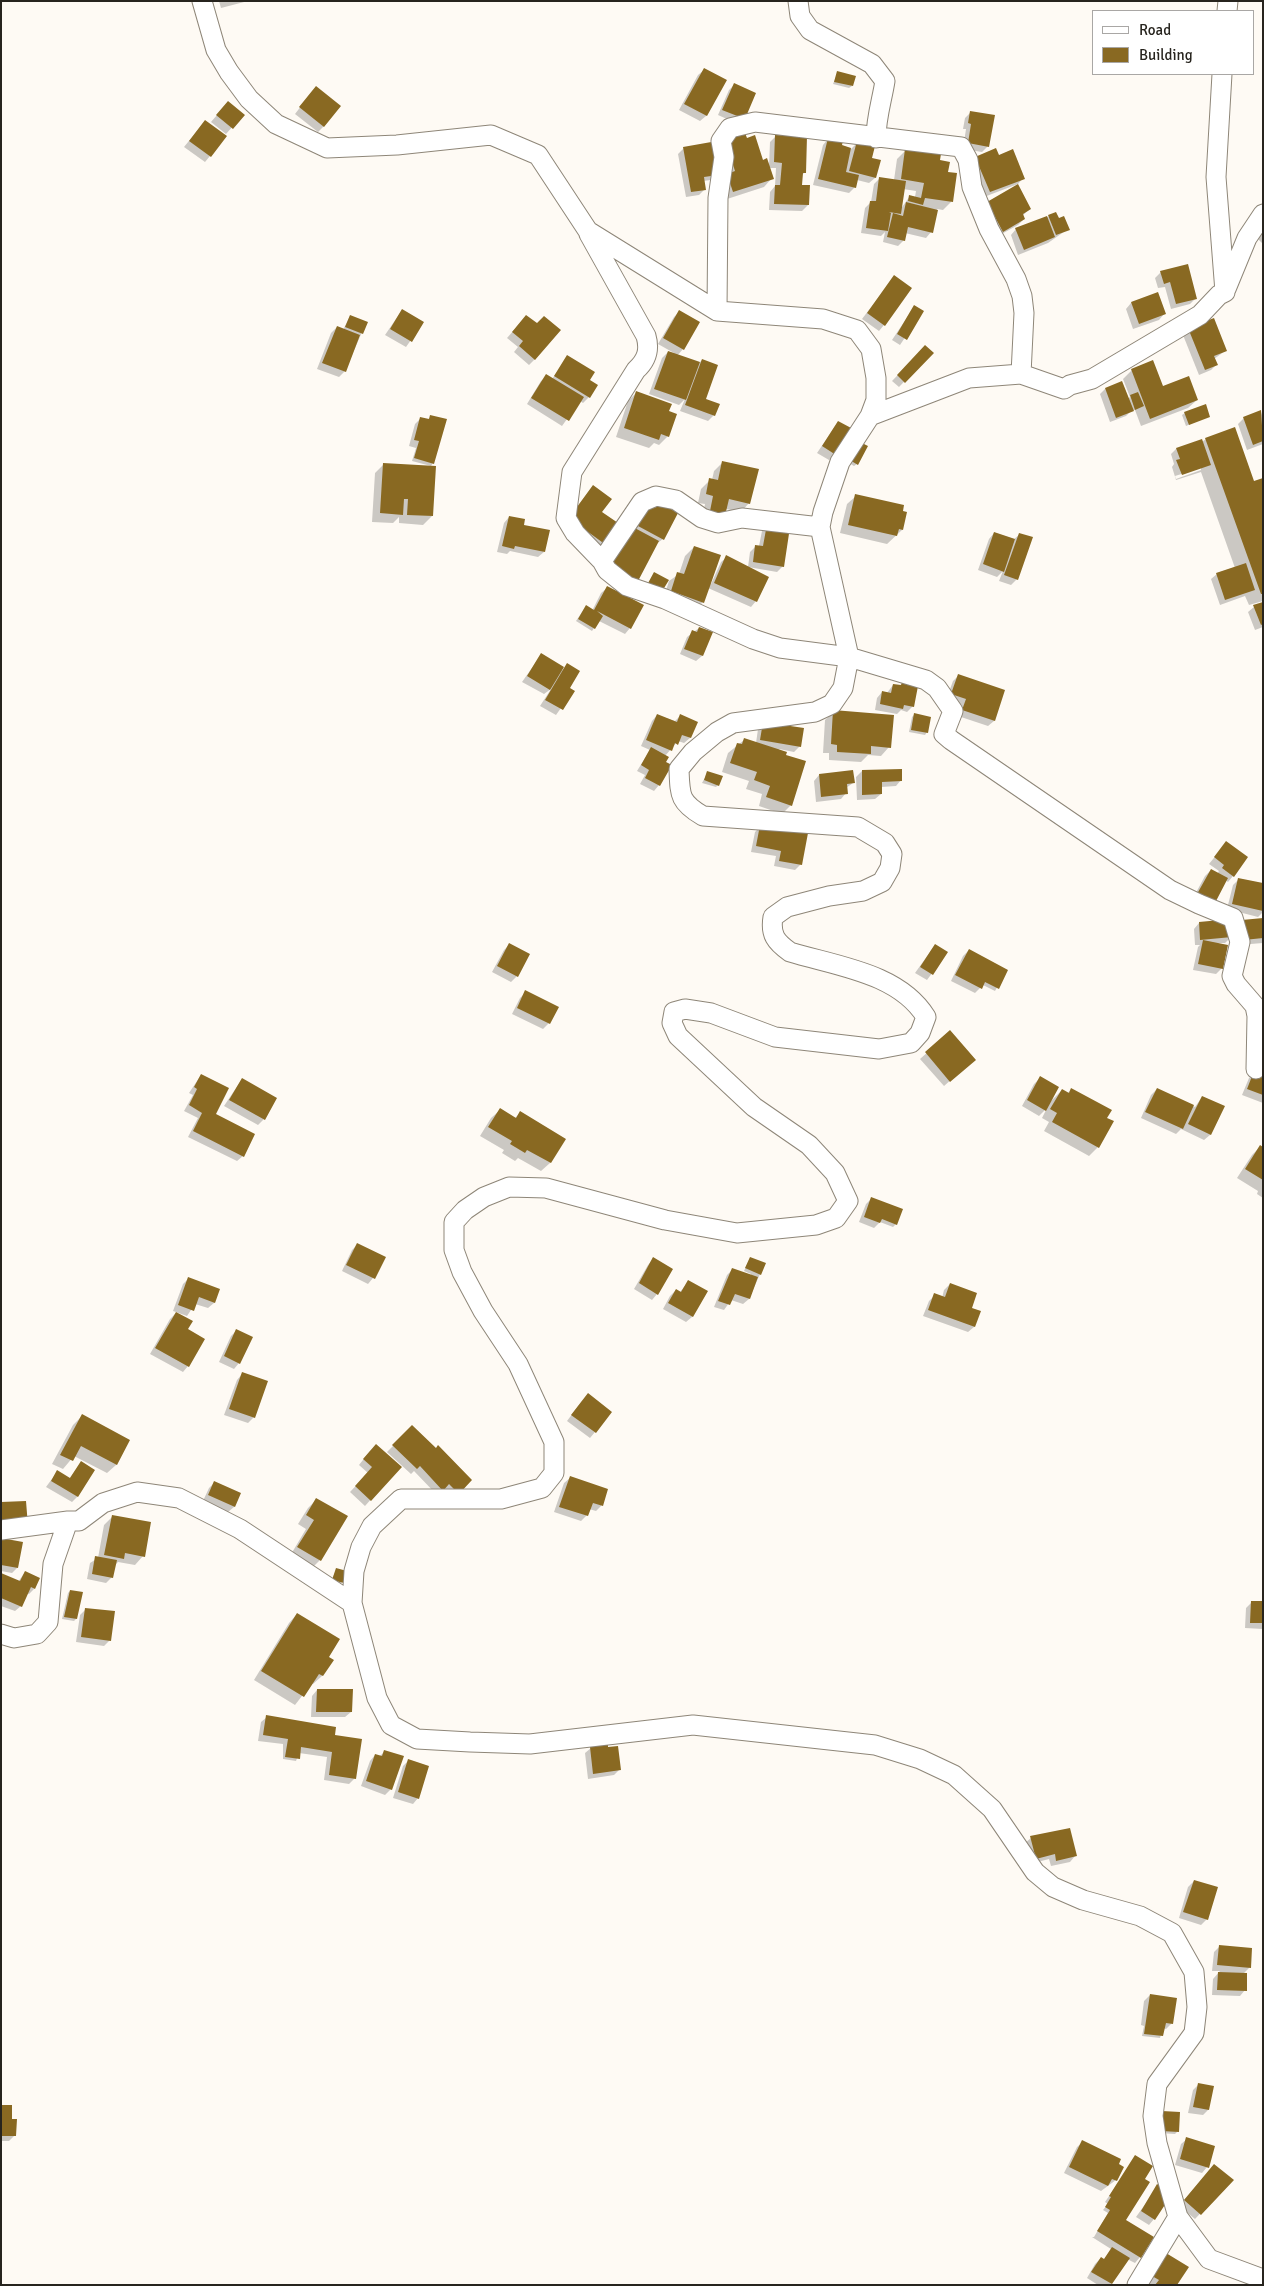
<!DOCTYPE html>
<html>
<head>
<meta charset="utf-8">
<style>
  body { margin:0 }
  #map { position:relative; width:1264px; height:2286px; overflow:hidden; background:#fefaf4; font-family:Signika,sans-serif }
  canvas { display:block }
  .frame { position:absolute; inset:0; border:2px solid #27241e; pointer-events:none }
  .legend { position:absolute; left:1092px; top:10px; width:162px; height:65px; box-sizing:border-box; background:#fff; border:1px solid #a9a7a5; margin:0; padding:6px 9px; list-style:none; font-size:15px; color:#27241e }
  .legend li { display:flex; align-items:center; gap:10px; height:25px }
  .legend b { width:25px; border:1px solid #a9a7a5 }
</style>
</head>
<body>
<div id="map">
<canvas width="1264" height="2286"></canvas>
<div class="frame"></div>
<ul class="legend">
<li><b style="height:6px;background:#fff"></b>Road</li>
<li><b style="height:14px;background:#896922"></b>Building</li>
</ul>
</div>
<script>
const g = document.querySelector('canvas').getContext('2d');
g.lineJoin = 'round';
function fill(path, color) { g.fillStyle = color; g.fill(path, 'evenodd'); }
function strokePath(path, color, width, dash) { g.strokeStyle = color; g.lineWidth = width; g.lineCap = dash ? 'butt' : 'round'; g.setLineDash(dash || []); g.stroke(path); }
fill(new Path2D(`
  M219 1H248L221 8Z
  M704 70 725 81 706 116 700 121 679 110 698 75Z
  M838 72 852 86 849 88 833 84Z
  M734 85 754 93 738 124 718 115 729 90Z
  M311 93 324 126 318 132 295 114Z
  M223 108 243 115 226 134 211 122Z
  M971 112 988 146 982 152 963 149 966 129H963L965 118Z
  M205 121 210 156 205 162 184 147Z
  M776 136 804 173 801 176V186H808V205L802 211 769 210 770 192 775 186 776 168H769L772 178 764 187 724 200 716 174 711 180 703 181 705 189 699 195 686 197 678 154 684 148 762 161 769 167 770 142Z
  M828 139 840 146 851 149 857 143 871 158 880 161 875 178 869 183 857 180 855 187 849 193 813 185 823 145Z
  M906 150 938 161 951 202 943 210 937 209 931 232 926 238 905 233 904 240 898 246 883 242 885 232 881 236 861 233 865 208 871 202 874 184 880 178 894 180 897 159ZM903 189 916 191 915 197 910 196 900 210Z
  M999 157 1023 178 1018 184 984 197 971 163Z
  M982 209H1030L1022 216 1024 219 1018 225 998 236Z
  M1055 214 1068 229 1048 243 1018 255 1011 235 1016 229Z
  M1263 227V242L1262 243 1255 236Z
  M1161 272 1196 298 1190 304 1171 309 1165 287 1158 288 1155 278Z
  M894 277 884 325 879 331 862 319Z
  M1157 294 1164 314 1159 320 1133 329 1126 309 1131 303Z
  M914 307 922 312 900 345 892 340Z
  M402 310 423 323 406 347 385 335Z
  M679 312 683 349 677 356 699 363 702 360 704 400 714 415 708 421 680 411 685 399 679 405 649 394 662 358 668 352 674 353 658 344 674 317Z
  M350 316 366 323 345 371 339 377 317 369 331 333 337 327 343 330Z
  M521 322 537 325 535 359 529 365 514 352 518 347 507 338Z
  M1189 329 1225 351 1214 359 1216 365 1211 370 1199 375 1183 335Z
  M925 347 932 353 899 387 892 381Z
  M568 357 588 380 589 397 583 403 580 401 562 426 527 404 541 381 547 376 552 379Z
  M1132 370 1162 388 1197 400 1188 408 1141 426 1135 410H1132L1126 416 1110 422 1100 394 1105 389 1128 399 1130 397 1123 379Z
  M636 393 667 412 668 436 659 445 654 443 649 448 616 437 628 401Z
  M1261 412 1263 418V444L1247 450 1238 424 1244 418Z
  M1185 413 1209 416 1186 426 1182 415Z
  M431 417 433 463 431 466 412 461 416 448 409 446 415 424 421 418 427 420Z
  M838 422 835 455 829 460 817 453Z
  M1206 439 1253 483 1263 479V601L1249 605 1245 596 1220 605 1211 579 1217 574 1235 568 1201 472 1176 480 1172 467 1174 464 1171 454 1176 449 1202 442ZM1201 468V470L1176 479 1175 476Z
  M859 443 857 464 854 466 847 462Z
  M723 462 749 503 741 512 726 509 701 525 705 504 698 503 701 489 710 480H712L714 471Z
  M384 464 432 516 423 525 399 523V517L393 523 372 522 375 473Z
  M593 486 600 512 619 525 600 549 564 524Z
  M856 496 906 513 902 530 887 544 840 533 847 504Z
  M658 504 663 539 656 544 628 591 601 577 623 536 644 512 653 509Z
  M509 517 544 552 538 557 510 551 507 554 497 552 504 523Z
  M767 525 783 566 777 572 748 567 756 601 751 607 708 588 703 602 694 611 663 600 669 581 679 574 685 556 694 547 711 584 721 562 727 557 748 567 750 552 756 546H759L762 531Z
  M994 533 1013 540 1020 534 1017 579 1011 585 999 581 1003 571 997 577 978 570 989 539Z
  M607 588 630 628 625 634 599 621 592 631 576 621 584 609 592 611 601 593Z
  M1263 603V627L1255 630 1248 612 1254 607Z
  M699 628 702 656 696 661 680 654 687 637Z
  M541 655 560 672 567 665 568 688 573 691 556 715 540 706 551 689 544 694 522 682Z
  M958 676 1004 691 994 721 988 726 958 716 962 705 946 700 953 681Z
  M902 684 913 706 907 712 901 710 897 714 875 710 877 698 882 692 887 693 893 685 899 686Z
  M834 712 889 747 881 756 868 755 861 762 829 760V753H823L825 720Z
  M657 715 675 721 680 716 690 738 684 743 678 741 665 756 659 785 654 791 640 784 645 775 637 771 650 750 641 746 652 721Z
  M914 715 927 732 925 735 909 732 912 717Z
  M764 723 800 746 794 752 779 749 791 805 782 814 759 806 762 794 746 789 749 781 722 772 728 753 744 740 756 743 758 729Z
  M862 771 901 780 896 786 881 787V794L875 799 857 800 856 777Z
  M708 772 718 785 716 787 702 783Z
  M819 775 853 783 846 788V793L841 799 816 802 814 781Z
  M761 826 801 864 795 870 774 866 776 856 751 852 755 832Z
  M1226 843 1233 876 1228 882 1225 880 1192 900 1205 876 1211 870 1217 874 1219 871 1209 864Z
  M1239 879 1263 885V912L1258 917 1227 909 1233 885Z
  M1263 919V943L1238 945Z
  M1199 923 1231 937 1225 943H1218L1222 968 1216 974 1193 970 1198 947 1200 945H1195L1194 929Z
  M509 945 528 954 517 976 511 982 492 972 504 950Z
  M935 945 947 953 927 980 915 973Z
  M969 950 1007 970 995 991 983 985 975 993 951 981 963 956Z
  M526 992 549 1023 543 1029 512 1014 520 998Z
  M950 1032 968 1065 944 1086 920 1059Z
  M1255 1072 1263 1075V1103L1242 1095 1249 1078Z
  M201 1075 214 1114 243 1156 237 1161 188 1137 198 1118 184 1111 193 1095 189 1093Z
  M1040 1078 1051 1101 1062 1090 1068 1093 1071 1089 1106 1118 1098 1147 1089 1156 1044 1131 1049 1122 1042 1118 1047 1108 1039 1116 1022 1106 1034 1084Z
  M242 1079 276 1098 264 1119 258 1125 224 1106Z
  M1157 1089 1195 1107 1202 1097 1223 1107 1210 1135 1204 1140 1181 1129 1176 1134 1141 1118 1151 1095Z
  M500 1110 515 1118 520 1113 564 1139 550 1163 541 1171 518 1158 515 1161 502 1153 504 1150 480 1136 491 1118Z
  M1260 1147 1263 1148V1198L1257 1194 1258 1191 1237 1178 1252 1155Z
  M872 1198 896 1224 893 1227 880 1222 874 1228 859 1222 866 1204Z
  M358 1244 373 1278 368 1284 342 1271 352 1250Z
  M750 1258 760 1274 749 1299 743 1304 731 1300 724 1310 714 1307 727 1275 733 1269 750 1276 751 1274 744 1271Z
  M653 1259 657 1294 652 1300 634 1289 648 1265Z
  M188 1279 218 1290 214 1303 208 1308 195 1304 187 1316 173 1311 183 1284Z
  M689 1281 707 1292 692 1317 686 1322 663 1309 670 1296 676 1290 680 1292Z
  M950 1284 970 1308 979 1312 974 1327 968 1332 923 1316 929 1301 935 1295 942 1298 944 1290Z
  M176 1313 186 1330 188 1366 183 1372 150 1354 170 1319Z
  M237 1330 239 1363 234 1369 219 1362 231 1336Z
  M242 1374 254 1417 248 1423 224 1415 237 1380Z
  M582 1401 595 1432 590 1438 567 1421Z
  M82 1416 129 1440 116 1465 107 1473 74 1456 63 1469 52 1464 73 1425Z
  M412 1427 470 1480 452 1498 437 1495 414 1471 411 1474 387 1452Z
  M370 1451 400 1467 365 1506 350 1492 368 1473 359 1465Z
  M81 1463 77 1497 72 1502 46 1487 57 1472 69 1479Z
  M570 1478 607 1490 601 1506 596 1511 589 1509 587 1515 581 1521 554 1512 564 1483Z
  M215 1482 240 1494 234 1507 228 1512 203 1501 209 1488Z
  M317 1499 320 1560 311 1569 290 1556 306 1529 298 1524 308 1508Z
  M113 1516 143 1556 135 1565 118 1562 114 1566 112 1577 106 1583 87 1579 90 1563 98 1558 104 1525Z
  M1 1539 17 1568 12 1573 1 1571Z
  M336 1570 342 1582 340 1585 331 1582Z
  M25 1572 34 1589 29 1594 26 1593 21 1606 15 1611 1 1606V1575L18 1582Z
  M70 1591 76 1619 74 1621 62 1619 68 1593Z
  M1252 1602 1263 1603V1629L1245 1628 1246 1608Z
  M86 1609 110 1640 104 1646 76 1642 80 1615Z
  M297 1614 327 1657 332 1660 322 1676 313 1684 312 1683 295 1705 254 1680 289 1623Z
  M317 1690 351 1712 345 1717H311L312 1696Z
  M267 1717 333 1736 355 1778 349 1784 324 1780 327 1757 299 1753 296 1761 283 1759V1744L258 1741 261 1722Z
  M591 1748 619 1770 614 1775 588 1779 585 1753Z
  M385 1751 391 1789 385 1795 361 1786 370 1761 375 1755 379 1757Z
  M408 1761 418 1798 413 1804 393 1798 403 1766Z
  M1031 1838 1075 1856 1070 1862 1051 1866 1049 1859 1030 1864 1025 1843Z
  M1194 1881 1207 1919 1201 1925 1179 1918 1188 1887Z
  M1219 1947 1251 1949 1249 1968 1243 1974 1245 1990 1240 1996 1212 1995 1213 1979 1220 1971H1212L1214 1952Z
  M1150 1995 1172 2023 1166 2029 1163 2028 1160 2038 1142 2036 1144 2026 1141 2025 1144 2001Z
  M1199 2084 1208 2110 1203 2115 1188 2113 1193 2090Z
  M1 2106 11 2120 15 2135 9 2141H1Z
  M1160 2115 1177 2132 1175 2134 1159 2133Z
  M1187 2139 1207 2167 1202 2173 1175 2165 1181 2144Z
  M1083 2142 1116 2180 1101 2191 1064 2173 1077 2147Z
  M1126 2171 1144 2178 1125 2220 1140 2257 1135 2263 1127 2259 1110 2285H1098L1087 2278 1095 2264 1101 2258 1104 2260 1111 2249 1092 2237H1094L1108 2213 1103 2210 1108 2204 1105 2202Z
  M1209 2171 1232 2180 1195 2219 1179 2206Z
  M1158 2186 1154 2219 1149 2225 1136 2217Z
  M1161 2260 1176 2285H1152L1147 2282Z`), '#0003');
fill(new Path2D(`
  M704 68 727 80 707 116 684 104Z
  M837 71 856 76 853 86 834 82Z
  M734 83 756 93 745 119 722 110Z
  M316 86 341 106 324 127 299 107Z
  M228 101 245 115 233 129 216 115Z
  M970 111 995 115 989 147 968 143 971 124 968 123Z
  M205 120 227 136 211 157 189 141Z
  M745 133 747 138 755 135 763 160 767 158 774 179 733 192 727 174 735 171 725 140Z
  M775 135 807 136 806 173H803L802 185H810L809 205 774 204 775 185H780L782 163 774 162Z
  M828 138 843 141 842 145 851 148 846 172 859 175 856 188 818 179Z
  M717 141 718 175 704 177 706 190 691 192 683 147Z
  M857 141 875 146 872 158 881 160 876 178 849 171Z
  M996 148 999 155 1013 149 1025 179 990 192 975 157Z
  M905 149 941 154 940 160 950 162 948 172 957 173 953 202 925 198 923 205 908 201 909 195 921 198 924 183 901 179Z
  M879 177 906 181 901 214 889 212 891 213 888 231 866 228 870 201H876Z
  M1018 184 1031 209 1023 214 1025 219 1003 232 987 202Z
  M906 202 938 210 933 233 908 227 905 241 887 237 893 213 903 216Z
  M1056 212 1059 218 1064 216 1070 230 1056 235 1048 215Z
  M1047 216 1055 237 1024 250 1015 228Z
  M1188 264 1197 299 1176 304 1170 282 1164 284 1160 271Z
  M894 275 912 288 885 326 867 313Z
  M1158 292 1166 314 1139 324 1131 302Z
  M914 305 924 311 907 340 897 334Z
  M402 309 424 322 412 342 390 329Z
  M679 310 700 322 684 350 663 338Z
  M350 315 368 322 363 334 345 327Z
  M526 315 537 323 544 316 561 330 535 360 519 346 523 341 512 332Z
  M1214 318 1227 351 1214 356 1218 365 1205 370 1188 328Z
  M337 326 360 335 346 372 322 363Z
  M925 345 934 353 905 383 897 375Z
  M668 351 700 362 686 400 654 389Z
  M567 355 595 372 590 380 598 385 590 398 554 376Z
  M702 359 718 365 706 399 720 404 715 416 685 405Z
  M1153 360 1163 386 1189 376 1198 400 1150 419 1131 369Z
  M546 374 584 397 569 421 531 398Z
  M1122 381 1134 411 1116 418 1105 388Z
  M636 391 672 404 669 411 677 414 669 437 661 434 659 440 624 428Z
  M1138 392 1144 406 1135 410 1130 395Z
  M1206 404 1210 417 1189 425 1184 412Z
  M1261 410 1263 441 1253 445 1243 417Z
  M430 415 447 419 434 464 414 458 419 441 414 440 420 417 429 419Z
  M838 421 853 429 836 455 822 446Z
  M1235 427 1254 481 1263 478V594H1261L1205 438Z
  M1202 439 1211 465 1182 475 1176 460 1180 459 1176 448Z
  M858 441 868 446 858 465 848 459Z
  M722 461 759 469 750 504 729 499 724 520 709 516 713 496 706 494 709 478 718 480Z
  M383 463 436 466 433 516 407 515 408 499H404L403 515 380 513Z
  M593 485 612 499 602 512 621 525 606 545 569 518Z
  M855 494 904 505 903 511 907 512 903 530 899 529 897 536 848 525Z
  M658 502 678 513 664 540 638 526 649 505 655 508Z
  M509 516 525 519 524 525 550 530 545 552 515 546 514 549 502 546Z
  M767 524 790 527 784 567 753 562 755 545 763 546Z
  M631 526 659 541 637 583 609 568Z
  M994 532 1015 539 1004 572 983 564Z
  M1019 533 1033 537 1018 580 1004 575Z
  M694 546 721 555 704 603 671 591 677 572 684 574Z
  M726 555 769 577 757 602 714 583Z
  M1246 563 1255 590 1225 600 1216 573Z
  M654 572 669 580 661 593 647 585Z
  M607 586 644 605 631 629 597 611 603 616 595 629 578 619 586 605 594 610Z
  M1263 602V624L1261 625 1253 605Z
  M699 627 713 632 703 656 684 649 692 630 697 632Z
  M541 653 564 667 550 690 527 676Z
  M567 663 580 671 570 688 575 691 563 710 545 700Z
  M958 674 1005 690 995 721 962 710 966 699 951 694Z
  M902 682 918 686 914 707 904 705 903 709 880 704 882 691 891 693 893 684 901 685Z
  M833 710 894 715 891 748 871 746V754L837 752V745L831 744Z
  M914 713 931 717 928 733 911 730Z
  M657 714 677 722 680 714 698 722 691 738 682 735 678 745 675 743 672 751 646 740Z
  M763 722 804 728 801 747 760 740Z
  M744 738 787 752 786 755 806 761 792 806 766 797 770 786 754 780 757 772 730 763 737 743 742 744Z
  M651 747 669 757 666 762 672 765 660 786 645 778 649 770 641 765Z
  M902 769V781L882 782V794L862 795V770Z
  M853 770 855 783 847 784 848 794 821 797 819 774Z
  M707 771 723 776 719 786 704 780Z
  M760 825 808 833 802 865 779 861 781 851 756 846Z
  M1226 841 1248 857 1234 877 1222 868 1224 865 1214 857Z
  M1211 869 1228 878 1215 903 1197 894Z
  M1238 878 1263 883V911L1232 904Z
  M1263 918V938L1244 940 1242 920Z
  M1231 919 1232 937 1200 940 1199 922Z
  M1203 940 1228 945 1223 969 1198 964Z
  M509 943 530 954 518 977 497 966Z
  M935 944 948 952 933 975 920 967Z
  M969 949 1008 970 999 989 985 982 982 989 955 975Z
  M525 990 559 1007 550 1024 517 1008Z
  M950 1030 976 1060 950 1082 925 1052Z
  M1254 1071 1263 1074V1095L1247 1089Z
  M201 1074 229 1088 216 1114 255 1134 244 1157 193 1131 202 1113 189 1105 197 1089 194 1087Z
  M1040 1076 1059 1087 1046 1111 1027 1100Z
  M242 1078 277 1098 265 1120 229 1100Z
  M1071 1088 1112 1110 1107 1118 1114 1121 1099 1148 1052 1122 1057 1113 1050 1109 1062 1089 1069 1093Z
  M1157 1088 1194 1105 1183 1129 1145 1112Z
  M1202 1096 1225 1106 1211 1135 1188 1124Z
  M500 1108 516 1118 520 1111 566 1139 551 1163 527 1150 525 1153 510 1144 512 1141 488 1127Z
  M1260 1145 1263 1147V1180L1245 1169Z
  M871 1197 903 1209 897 1225 882 1219 880 1223 864 1217Z
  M357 1243 386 1257 375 1279 346 1265Z
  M653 1257 673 1269 658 1295 639 1283Z
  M750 1257 766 1263 761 1275 745 1268Z
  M732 1268 758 1277 750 1299 735 1294 730 1305 718 1301Z
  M188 1277 220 1289 215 1303 199 1297 194 1311 178 1305Z
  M688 1280 708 1291 693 1317 668 1303 676 1289 681 1292Z
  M950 1283 977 1293 972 1308 981 1311 975 1327 928 1310 934 1293 945 1297Z
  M176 1312 193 1321 188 1329 205 1339 189 1367 155 1348Z
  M236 1329 253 1337 240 1364 224 1356Z
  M242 1372 268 1381 255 1418 229 1409Z
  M588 1393 612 1412 596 1433 571 1415Z
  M82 1414 130 1440 117 1465 81 1446 73 1461 60 1455Z
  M412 1425 436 1448 438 1445 472 1480 459 1494 449 1484 443 1491 420 1466 417 1469 392 1445Z
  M376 1444 402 1467 371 1501 355 1486 372 1467 363 1459Z
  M81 1461 95 1470 78 1497 51 1481 57 1470 70 1478Z
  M570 1476 608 1489 603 1506 593 1503 588 1516 559 1507Z
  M214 1481 241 1493 235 1507 208 1495Z
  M316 1498 348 1516 321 1561 297 1547 314 1520 306 1515Z
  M26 1501 28 1526 1 1528V1502Z
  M112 1515 151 1522 145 1557 125 1553 124 1559 104 1555Z
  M1 1538 23 1542 18 1568 1 1565Z
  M95 1556 117 1560 113 1578 92 1574Z
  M336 1568 347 1571 344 1583 332 1580Z
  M25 1571 40 1578 35 1589 31 1587 22 1607 1 1598V1573L20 1581Z
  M70 1590 83 1592 77 1619 64 1617Z
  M1251 1601H1263V1623H1250Z
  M85 1608 115 1611 111 1641 81 1637Z
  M297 1613 340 1639 329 1657 334 1660 323 1676 319 1674 304 1697 261 1671Z
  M317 1689H353L352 1712H316Z
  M266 1715 336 1727 335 1735 362 1739 356 1779 329 1775 332 1752 301 1747 300 1759 285 1757 288 1739 263 1735Z
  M608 1744V1747L618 1746 621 1770 593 1774 590 1747Z
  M384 1750 404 1756 392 1790 366 1781 375 1754 382 1756Z
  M408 1759 429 1766 419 1799 398 1792Z
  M1070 1828 1077 1856 1056 1861 1055 1854 1036 1859 1030 1836Z
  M1194 1880 1218 1887 1208 1920 1183 1912Z
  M1219 1945 1252 1948 1251 1968 1217 1965Z
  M1218 1972 1247 1973V1991L1217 1990Z
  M1150 1994 1177 1998 1173 2024 1166 2023 1163 2036 1144 2034Z
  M1198 2083 1214 2086 1209 2110 1193 2107Z
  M1 2105H12V2119H17L16 2136H1Z
  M1162 2111 1180 2112 1179 2132 1161 2131Z
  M1186 2137 1215 2146 1209 2168 1180 2159Z
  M1082 2140 1121 2159 1119 2164 1124 2167 1117 2181 1112 2179 1108 2186 1069 2167Z
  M1135 2155 1153 2166 1145 2179 1150 2182 1126 2220 1154 2237 1141 2258 1097 2231 1110 2210 1105 2207 1111 2197 1109 2196Z
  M1214 2164 1234 2180 1201 2215 1184 2200Z
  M1157 2184 1169 2192 1168 2200 1155 2220 1141 2211Z
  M1112 2247 1130 2258 1112 2284 1091 2272 1101 2257 1104 2259Z
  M1166 2253 1189 2267 1177 2285H1155L1159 2280 1152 2276Z`), '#896922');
const minor = new Path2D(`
  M202 1 216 50 229 72 249 99 276 124 327 148 397 145 491 135 538 155 588 231 717 311 823 319 857 330 871 349 876 378V400L870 416 840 462 823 512 820 527 849 657 843 688 832 704 815 712 733 723 717 732 693 752 679 769C680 795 679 802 703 816L858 827 885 843 892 854 890 868 882 882 863 891 829 896 787 907 773 917C770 935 776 942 790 952 836 966 899 973 926 1017L920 1033 911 1043 879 1049 775 1037 711 1013 685 1009 674 1012 672 1023 678 1036 754 1107 809 1145 835 1173 848 1201 836 1218 816 1225 737 1233 665 1220 546 1188 509 1187 484 1197 465 1210 454 1222V1250L462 1272 483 1311 518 1364 554 1442V1473L542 1488 501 1499H401L372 1526 361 1547 354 1571 352 1603 377 1698 391 1725 417 1739 470 1742 530 1744 693 1725 875 1745 920 1759 954 1775 992 1809 1035 1872 1053 1887 1083 1900 1140 1916 1172 1933 1194 1972 1197 2007 1194 2033 1157 2084 1153 2116 1157 2143 1178 2217 1209 2259 1263 2279
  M798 1 800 16 810 30 872 64 885 81C882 100 876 118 876 138
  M1227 11 1228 1
  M589 234 646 336C650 350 647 360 636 370L572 472 566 518 575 533 602 561 607 570 627 586 665 599 753 639 780 648 849 657 926 680 937 688 953 711 944 734 951 740 1170 890 1199 904 1233 918 1240 942 1232 976 1236 984 1255 1006 1257 1016 1256 1069
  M1226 289 1247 238 1263 214
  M717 311 718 198 724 157 721 141 730 128 755 122 961 147 968 160 972 187 989 229 1016 279 1022 296 1024 313 1021 374
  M870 416 969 378 1021 374 1064 389 1070 385 1092 379 1200 315 1219 295 1225 292 1216 177 1222 74
  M602 561 642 502 656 496 676 500 702 518 718 523 742 518 820 527
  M1 1530 68 1521
  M1 1634 14 1638 37 1634 48 1622 53 1564 68 1521H79L103 1503 137 1492 179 1498 240 1529 352 1603
  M1137 2285 1178 2217`);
strokePath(minor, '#8e8678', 21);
strokePath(minor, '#fff', 19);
</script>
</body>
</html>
